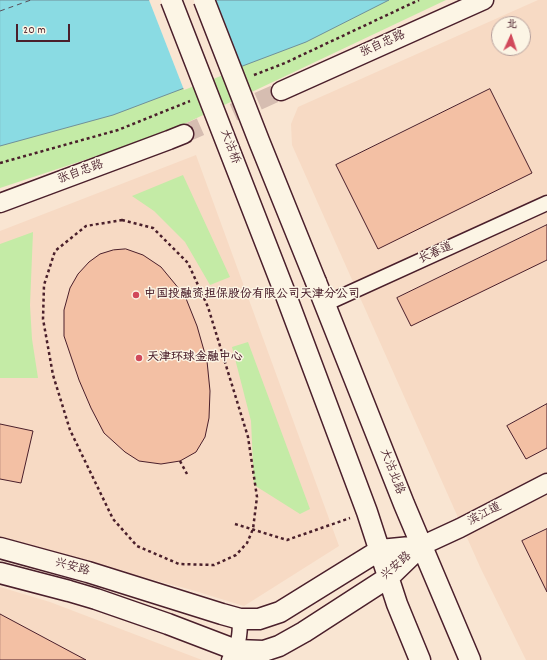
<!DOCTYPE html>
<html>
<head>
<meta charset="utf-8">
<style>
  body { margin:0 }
  #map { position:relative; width:547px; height:660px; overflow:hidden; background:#f9e5d2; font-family:Dekko,"LXGW WenKai TC",sans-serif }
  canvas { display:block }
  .north { position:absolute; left:491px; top:16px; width:40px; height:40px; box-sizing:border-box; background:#fcf5e5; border:1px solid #b59f9b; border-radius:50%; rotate:3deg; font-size:11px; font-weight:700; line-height:16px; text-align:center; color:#4a1f2b }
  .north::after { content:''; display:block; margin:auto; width:14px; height:18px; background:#d1495b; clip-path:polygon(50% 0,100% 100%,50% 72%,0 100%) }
  .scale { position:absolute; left:16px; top:24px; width:54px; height:18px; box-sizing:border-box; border:2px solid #4a1f2b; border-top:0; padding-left:5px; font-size:12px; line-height:14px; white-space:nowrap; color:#4a1f2b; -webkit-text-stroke:3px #fcf5e5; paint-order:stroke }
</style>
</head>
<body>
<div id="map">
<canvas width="547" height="660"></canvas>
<div class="north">北</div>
<div class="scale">20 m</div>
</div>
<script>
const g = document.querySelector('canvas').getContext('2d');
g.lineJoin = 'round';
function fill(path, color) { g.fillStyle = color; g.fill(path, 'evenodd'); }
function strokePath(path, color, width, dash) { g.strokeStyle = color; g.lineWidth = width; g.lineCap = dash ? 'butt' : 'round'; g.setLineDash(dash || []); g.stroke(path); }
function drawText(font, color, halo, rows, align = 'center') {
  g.font = font + ' Dekko,"LXGW WenKai TC",sans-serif'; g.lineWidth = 3; g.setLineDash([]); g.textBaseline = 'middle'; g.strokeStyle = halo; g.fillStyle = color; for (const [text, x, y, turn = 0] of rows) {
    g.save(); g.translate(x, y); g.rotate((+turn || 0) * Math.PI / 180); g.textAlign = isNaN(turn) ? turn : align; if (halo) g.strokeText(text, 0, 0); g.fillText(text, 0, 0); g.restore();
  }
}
fill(new Path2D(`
  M538 0H547V660H526L481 569 292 145 291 124 298 107ZM499 24H523V48H499Z
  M196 155 339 546 244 606 192 590 50 553 0 538V231Z
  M0 587 50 602 202 660H0Z`), '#f7dac4');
fill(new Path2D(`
  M0 0H446L163 134 0 188Z
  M183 175 230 277 210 285 185 242 154 211 132 196Z
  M33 232 30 305 32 339 38 378H0V244Z
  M248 342 310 509 300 514 254 485 251 421 232 347Z`), '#c4eba6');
const water = new Path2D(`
  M0 0H389L306 42 113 115 0 146Z`);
fill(water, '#8adbe3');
strokePath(water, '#709099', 1);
fill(new Path2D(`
  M149 0H216L242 68 184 90Z`), '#f9e5d2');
strokePath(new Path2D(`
  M0 11 31 0`), '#5a4e59', 1, [5, 4]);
const building = new Path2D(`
  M490 89 532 173 378 249 336 165Z
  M547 225V260L411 326 397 298Z
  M126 249 143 255 161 267 185 296 197 326 207 361 210 391 209 418 205 437 196 452 180 461 161 464 139 461 125 452 104 433 91 408 79 380 64 336V310L70 288 78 274 89 262 100 254 113 250Z
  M547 404V448L526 459 507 426Z
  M0 424 33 431 21 483 0 479Z
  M547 529V592L522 541Z
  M0 614 86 660H0Z`);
fill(building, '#f3c0a4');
strokePath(building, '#4a1f2b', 1);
strokePath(new Path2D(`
  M184 134 281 91`), '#d6bdb1', 18, [18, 9]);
const minor = new Path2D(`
  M325 304 547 203
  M229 660C239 646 240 636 240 619`);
const tertiary = new Path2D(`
  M281 91 484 0
  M0 203 169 140 184 134
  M421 546 460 528 547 483`);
const secondary = new Path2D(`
  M316 282 404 504 470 660
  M285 293 367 512 397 604 420 660
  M0 548 88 572 222 614 240 619H259L280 612 380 550 421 546
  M0 573 69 591 96 599 168 624 236 650 264 651 279 646 304 632 389 577 421 546`);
strokePath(minor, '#4a1f2b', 17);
strokePath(tertiary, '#4a1f2b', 21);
strokePath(secondary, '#4a1f2b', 23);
strokePath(new Path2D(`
  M254 75 285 63 419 0
  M0 163 118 130 190 101
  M122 220 153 228 188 263 208 307 248 437 257 497 253 529 247 543 236 555 214 565 179 564 137 546 113 519 70 430 53 375 43 319 44 285 55 251 86 226Z
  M180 461 187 474
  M235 524 287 540 350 518`), '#4a1f2b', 2.5, [3, 3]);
strokePath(minor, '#fcf5e5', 14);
strokePath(tertiary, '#fcf5e5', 18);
strokePath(secondary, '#fcf5e5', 20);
const secondaryBridge = new Path2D(`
  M171 0 285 293
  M204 0 259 141 316 282`);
strokePath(secondaryBridge, '#4a1f2b', 23, []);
strokePath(secondaryBridge, '#fcf5e5', 20);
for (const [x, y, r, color] of [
  [136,295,4,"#d1495b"],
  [139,358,4,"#d1495b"]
]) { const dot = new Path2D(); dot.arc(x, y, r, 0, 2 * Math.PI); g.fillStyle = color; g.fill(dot); strokePath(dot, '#fcf5e5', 1.5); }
drawText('12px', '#4a1f2b', '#fcf5e5', [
  ["张自忠路",383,45,-24],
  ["大沽桥",229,147,69],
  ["张自忠路",81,173,-20],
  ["长春道",436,254,-24],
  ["大沽北路",391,472,69],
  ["滨江道",485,515,-27],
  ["兴安路",397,567,-41],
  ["兴安路",72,568,15]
]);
drawText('bold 12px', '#4a1f2b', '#fcf5e5', [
  ["中国投融资担保股份有限公司天津分公司",144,295],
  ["天津环球金融中心",147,358]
], 'left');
</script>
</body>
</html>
